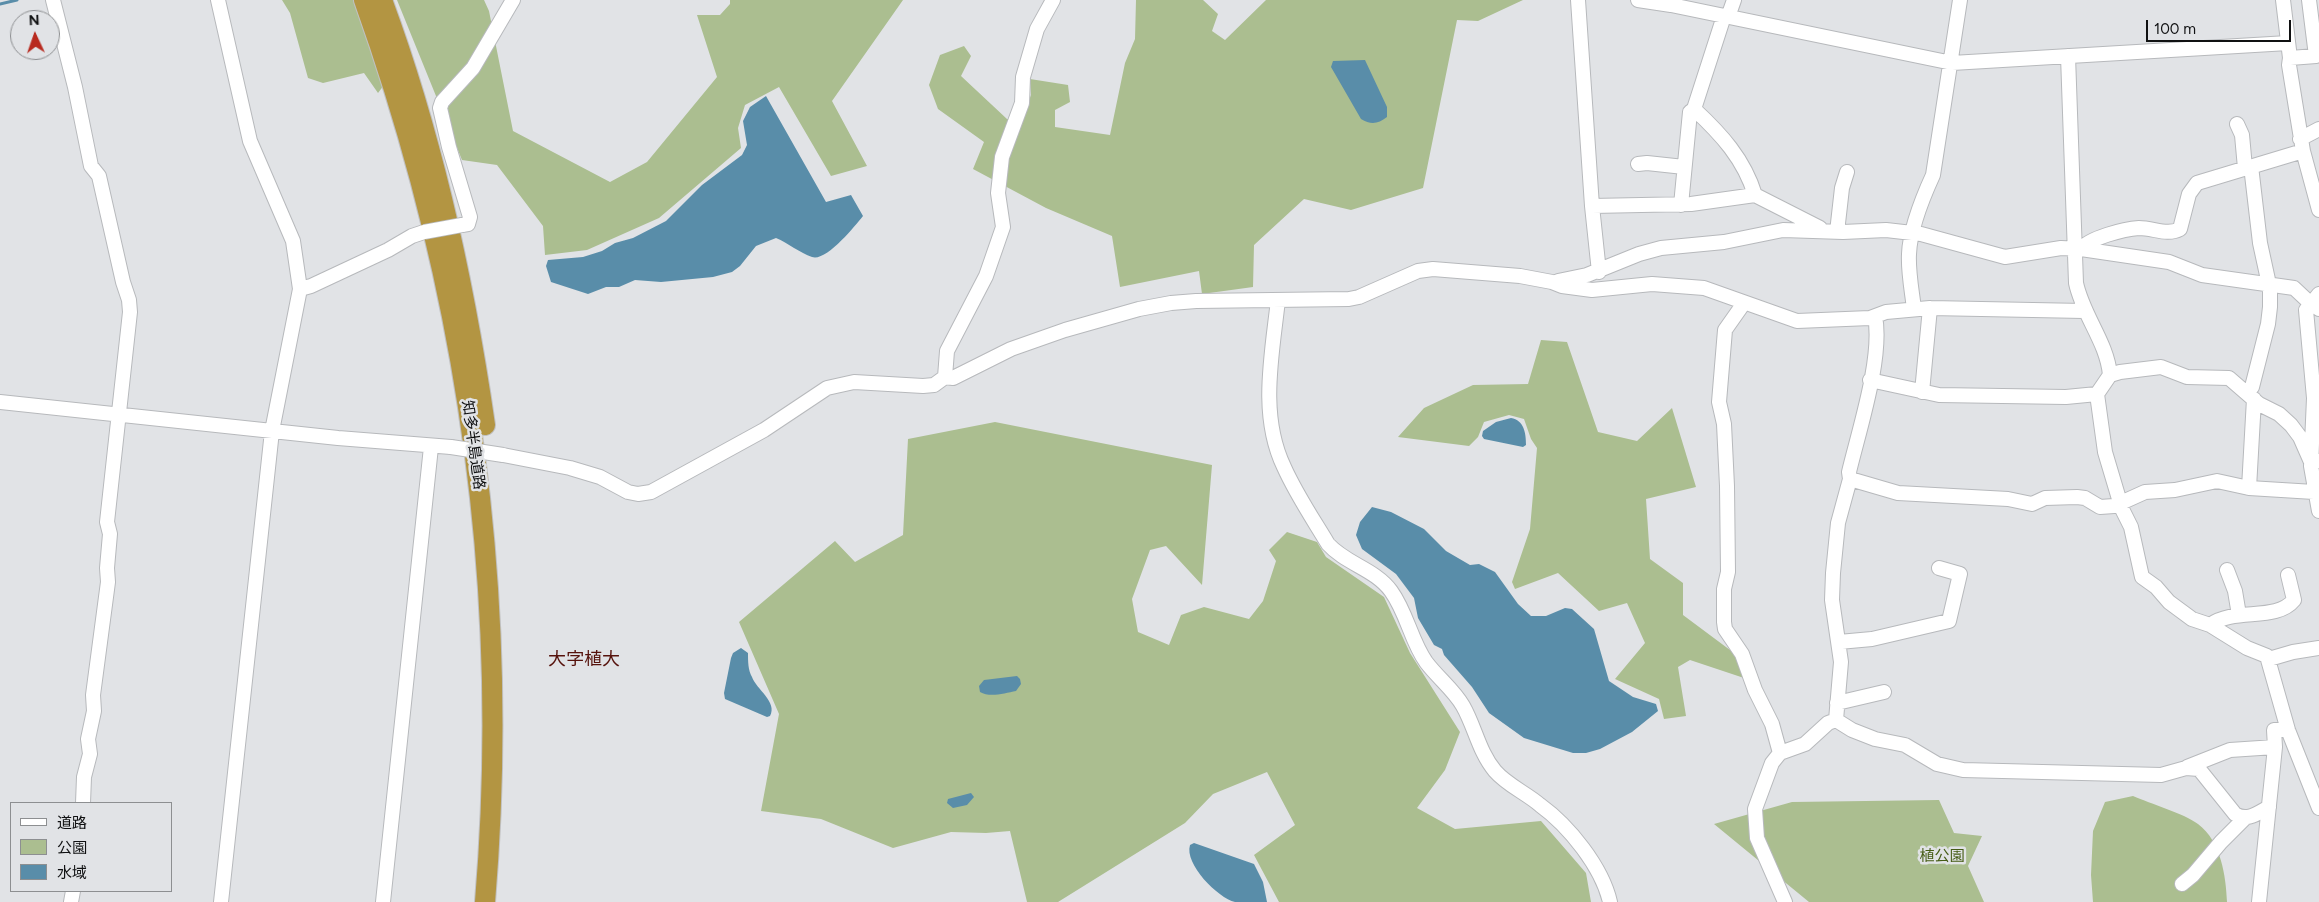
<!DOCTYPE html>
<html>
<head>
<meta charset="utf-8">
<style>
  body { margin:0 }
  #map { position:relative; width:2319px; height:902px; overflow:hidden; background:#e1e3e6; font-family:Figtree,"Noto Sans JP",sans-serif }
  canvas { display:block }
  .legend { position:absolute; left:10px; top:802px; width:162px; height:90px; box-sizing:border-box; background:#e1e3e6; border:1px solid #8d8f91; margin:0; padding:6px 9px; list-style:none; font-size:15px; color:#101112 }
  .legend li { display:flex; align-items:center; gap:10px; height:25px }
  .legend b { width:25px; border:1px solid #8d8f91 }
  .north { position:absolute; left:10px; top:10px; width:50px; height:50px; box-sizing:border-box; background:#e1e3e6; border:1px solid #8d8f91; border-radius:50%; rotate:357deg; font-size:14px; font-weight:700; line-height:20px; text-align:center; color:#101112 }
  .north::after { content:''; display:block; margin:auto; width:18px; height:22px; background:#b82a1f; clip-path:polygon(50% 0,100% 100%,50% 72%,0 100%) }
  .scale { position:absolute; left:2146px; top:20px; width:145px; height:22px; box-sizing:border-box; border:2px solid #101112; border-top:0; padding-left:6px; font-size:15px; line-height:18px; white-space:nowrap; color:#101112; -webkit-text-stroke:4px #e1e3e6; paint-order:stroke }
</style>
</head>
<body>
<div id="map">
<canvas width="2319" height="902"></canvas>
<ul class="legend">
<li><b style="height:6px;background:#fff"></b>道路</li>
<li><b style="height:14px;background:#abbe90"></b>公園</li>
<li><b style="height:14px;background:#598da9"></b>水域</li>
</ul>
<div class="north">N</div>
<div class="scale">100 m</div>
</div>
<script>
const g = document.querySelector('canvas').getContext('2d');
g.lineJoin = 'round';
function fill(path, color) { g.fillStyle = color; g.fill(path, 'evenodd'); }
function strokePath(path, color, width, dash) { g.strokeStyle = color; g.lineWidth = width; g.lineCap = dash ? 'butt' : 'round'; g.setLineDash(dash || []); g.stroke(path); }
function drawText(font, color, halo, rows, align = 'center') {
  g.font = font + ' Figtree,"Noto Sans JP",sans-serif'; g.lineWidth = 5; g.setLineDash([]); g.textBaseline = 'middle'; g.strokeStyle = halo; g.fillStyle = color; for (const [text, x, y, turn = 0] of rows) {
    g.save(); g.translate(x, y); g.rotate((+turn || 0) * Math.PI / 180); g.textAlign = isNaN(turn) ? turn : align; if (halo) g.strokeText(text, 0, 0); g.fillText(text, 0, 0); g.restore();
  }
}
fill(new Path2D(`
  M282 0H354L384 85 378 93 364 73 323 83 308 78 290 13Z
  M397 0H484L489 11 513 131 610 182 647 162 717 77 697 15H720L730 4V0H903L832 101 867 166 831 176 779 87 745 105 738 128 741 148 659 218 587 250 545 255 543 226 497 165 462 160Z
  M1136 0H1203L1218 14 1212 31 1225 40 1266 0H1523L1478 21 1457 20 1423 188 1351 210 1304 199 1254 245 1253 287 1202 294 1199 271 1120 287 1112 236 1046 208 973 169 984 142 938 109 929 85 940 55 964 46 971 56 961 76 1007 119H1022L1031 95 1030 79 1068 85 1070 102 1055 110V127L1110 135 1125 63 1135 39Z
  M1541 340 1567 342 1598 432 1637 441 1672 408 1696 487 1646 499 1650 559 1683 583V615L1734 653 1744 678 1690 660 1678 667 1686 716 1664 719 1659 699 1615 679 1645 643 1627 603 1599 611 1558 573 1515 589 1512 582 1530 529 1537 448 1531 439 1524 419 1509 415 1484 422 1478 437 1469 446 1398 437 1424 408 1473 385 1528 384Z
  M995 422 1212 465 1202 585 1166 546 1150 550 1132 599 1138 632 1169 645 1181 615 1204 607 1249 619 1263 601 1276 561 1269 550 1287 532 1317 542 1326 557 1384 597 1410 653 1460 732 1445 770 1417 808 1455 829 1541 821 1586 873 1591 902H1279L1254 855 1295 825 1267 772 1213 794 1185 823 1058 902H1027L1010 831 986 833 951 832 893 848 821 819 761 811 779 714 739 622 835 541 855 562 903 535 908 439Z
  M2133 796C2151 804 2183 813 2198 824 2221 841 2226 876 2227 902H2093L2091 875 2093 831 2105 802Z
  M1939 800 1954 833 1982 836 1968 866 1984 902H1809L1714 824 1792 802Z`), '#abbe90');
fill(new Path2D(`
  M1365 60 1387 107V117C1378 124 1371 125 1361 119L1331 67 1333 61Z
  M766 96 826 202 851 195 863 216C854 227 826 262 812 257 800 253 788 243 776 238L756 246 740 266 732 272 713 277 661 282 635 280 619 287H606L588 294 551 282 546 266 548 260 583 257 602 251 615 243 633 238 666 221 702 185 742 155 747 145 743 121 750 107Z
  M1511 418C1524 420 1526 433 1526 445L1523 447 1484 439 1482 436 1483 431 1496 422Z
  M1372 507 1391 512 1424 529 1446 551 1470 565 1479 564 1495 572 1518 604 1531 616H1546L1565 608 1572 609 1594 629 1609 681 1633 697 1656 704 1658 711 1632 732 1600 749 1586 753H1573L1524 738 1489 713 1472 687 1444 655 1442 649 1434 645 1418 618 1414 598 1396 574 1362 549 1356 535 1360 522Z
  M741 648 748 653C748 661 748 670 752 677 756 689 778 702 770 716L767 717 725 699 724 693 731 658 733 653Z
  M1017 676 1020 679 1021 684 1016 691C1005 693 990 698 980 692L979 686 984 680Z
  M971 793 974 797 967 805 953 808 947 803 948 799Z
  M1194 843 1254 864 1263 882 1267 902C1257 902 1245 902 1235 902 1218 898 1184 864 1190 845Z`), '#598da9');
strokePath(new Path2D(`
  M0 4 17 0`), '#598da9', 3);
const minor = new Path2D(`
  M53 0 75 87 91 166 99 176 123 282 129 300 130 312 107 522 110 534 107 568 108 582 93 695 94 711 88 739 90 754 84 777 83 803
  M218 0 250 141 293 241 300 289 272 431 221 902
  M1053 0 1037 29 1023 77 1022 103 1002 157 998 193 1003 227 986 276 947 351 945 377 953 378 1011 349 1065 330 1139 309 1171 303 1196 301 1349 299 1359 297 1418 271 1433 269 1520 276 1552 282 1562 286 1592 290 1652 284 1704 288 1797 321 1870 318 1886 312 1930 308 2084 311
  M1578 0 1592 206 1599 272
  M1638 0 1671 5
  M1673 0 1671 5 1952 63 2288 43
  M2283 0 2290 58 2289 65 2303 151 2319 210
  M1728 17 1734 0
  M2290 58 2316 56 2309 0
  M1694 109C1721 134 1744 159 1755 195
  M2237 124 2242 135 2245 168
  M2300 139 2319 129
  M1638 164 1647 163 1684 167
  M1681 205 1690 112 1694 109 1724 16
  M1592 206 1691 204 1755 195 1820 228
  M462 225 468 224 470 217 449 147 440 108 442 102 473 68 513 0
  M1837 232 1842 188 1847 172
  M2081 249C2089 238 2124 229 2139 228 2154 228 2167 236 2180 229L2189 194 2197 183 2303 151
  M1558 281 1587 275 1639 254 1661 248 1724 242 1783 230 1843 232 1886 230 1921 234 2005 257 2061 248 2081 249 2169 262 2202 275 2294 288 2310 303 2319 309
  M300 289 311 286 388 250 412 236 424 232
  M2319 294 2306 310 2314 398 2311 466 2319 511
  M1278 300C1272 355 1259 415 1284 467 1296 494 1313 519 1328 544 1346 564 1375 569 1391 591 1407 613 1411 641 1426 662 1438 678 1454 690 1463 706 1475 727 1479 752 1495 771 1507 785 1526 793 1540 805 1569 826 1602 867 1610 902
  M1744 303 1725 330 1719 402 1724 424 1727 486 1728 572 1724 589V622L1725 629 1742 654 1755 690 1772 724 1780 753
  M1914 309C1912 291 1908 272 1909 254 1910 228 1922 199 1933 175L1960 0
  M2110 375 2120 372 2161 367 2187 377 2229 378 2259 404 2279 414 2291 425 2300 437 2311 462 2319 461
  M1870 380 1939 395 2066 397 2097 394 2110 375C2107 342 2083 316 2076 283L2068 56
  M1922 392 1930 308
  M2248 392 2252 387 2268 324 2270 307V289L2260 243 2251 166
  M2097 394 2105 452 2122 509 2131 527 2142 577 2156 587 2169 602 2192 619 2210 625 2247 648 2267 656 2288 730 2319 808
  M0 402 338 438 451 447
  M503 455 570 468 600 477 628 492 638 494 651 492 764 430 827 388 854 382 923 386 934 385 945 377
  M1850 479 1898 493 2008 499 2032 504 2045 498 2077 497 2085 498 2100 507 2114 506 2145 492 2175 490 2217 481 2249 488 2314 492
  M2249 488 2254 399
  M2227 570 2235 591 2239 615
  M2210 625C2235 607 2276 622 2294 600L2288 575
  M1839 642 1872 639 1949 621 1960 574 1939 568
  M2269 659 2293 652 2319 648
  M1837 703 1884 692
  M1836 720 1852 730 1875 739 1905 745 1937 764 1963 770 2161 775 2186 768 2199 769 2235 814C2247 822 2258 813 2269 807
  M1836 720 1841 662 1832 600 1833 573 1838 523 1850 479 1849 472C1859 430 1883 357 1875 316
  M2187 767 2230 750 2275 747
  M2182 884 2193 875 2221 842 2245 818
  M71 902 73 891
  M383 902 431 447
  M1785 902 1757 838 1755 809 1772 763 1780 753 1805 744 1828 723 1836 720
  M2259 902 2275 747 2274 730H2288`);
const highway = new Path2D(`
  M364 0C468 291 511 594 485 902
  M382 0C433 137 464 280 485 425`);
strokePath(minor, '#b7b9bc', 16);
strokePath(highway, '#c1c1c1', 22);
strokePath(minor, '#fff', 14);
strokePath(highway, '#b39542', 20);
const minorBridge = new Path2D(`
  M424 232 462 225
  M451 447 503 455`);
strokePath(minorBridge, '#b7b9bc', 16, []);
strokePath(minorBridge, '#fff', 14);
drawText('15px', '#101112', '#e1e3e6', [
  ["知多半島道路",473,445,82]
]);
drawText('15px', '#455c15', '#e1e3e6', [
  ["植公園",1942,857]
]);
drawText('18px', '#56120c', '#e1e3e6', [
  ["大字植大",584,660]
]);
</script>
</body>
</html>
